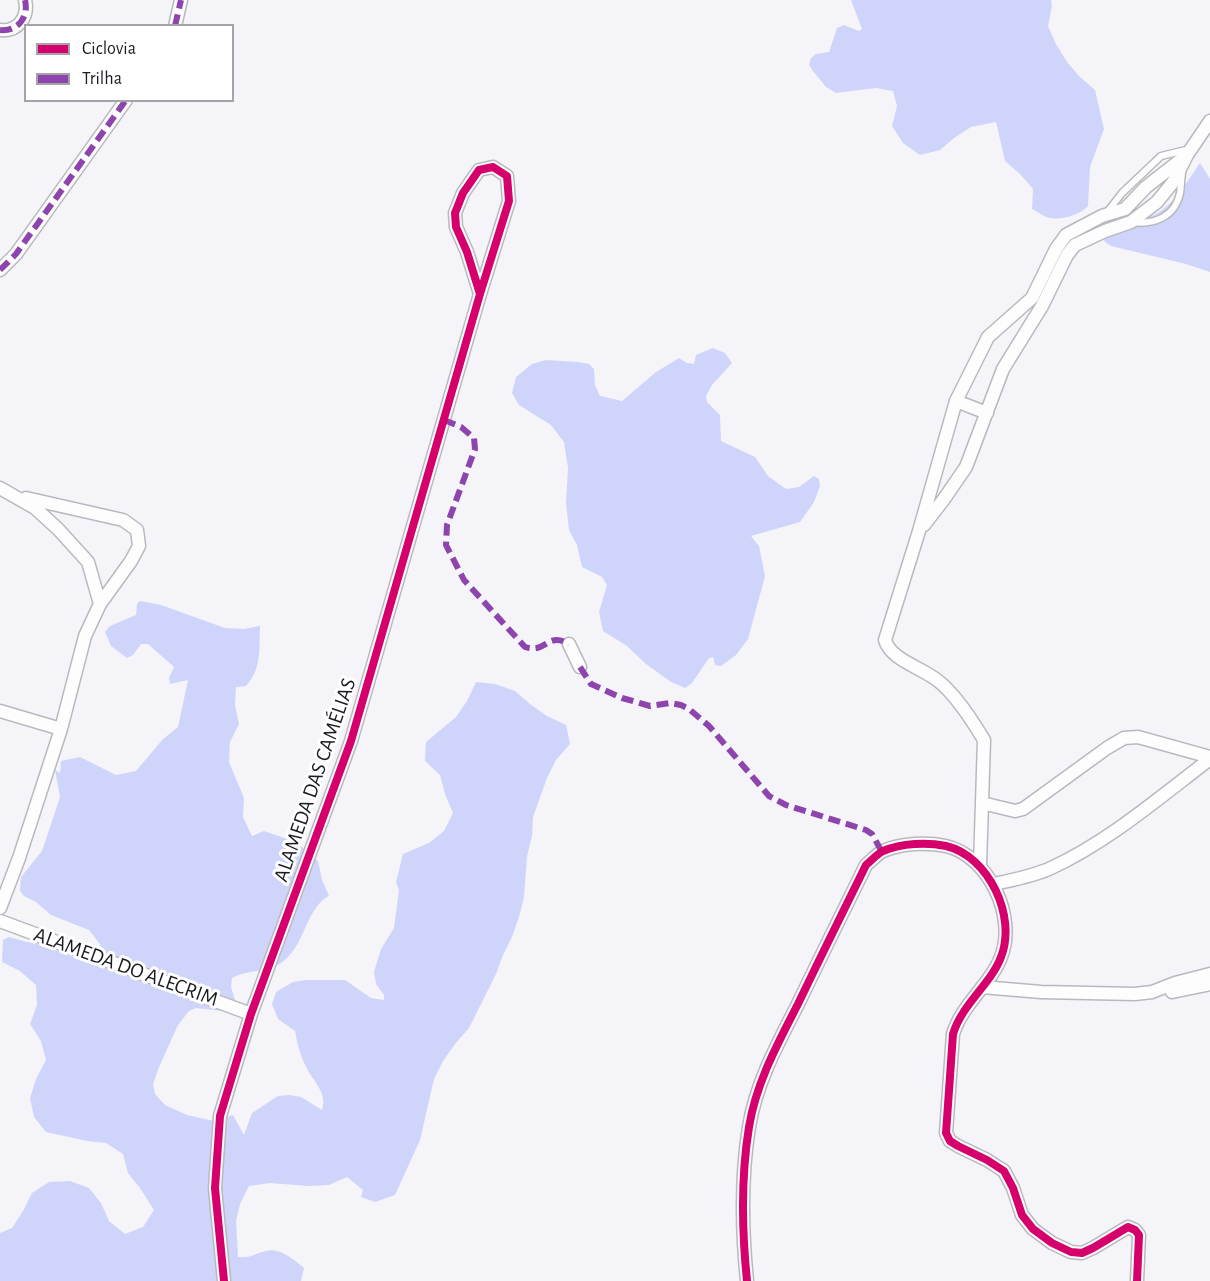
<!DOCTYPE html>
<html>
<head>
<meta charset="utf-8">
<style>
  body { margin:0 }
  #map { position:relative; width:1210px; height:1281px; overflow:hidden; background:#f4f4f9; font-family:"Alegreya Sans",sans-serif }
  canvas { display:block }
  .legend { position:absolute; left:24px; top:24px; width:210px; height:78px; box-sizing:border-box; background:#fff; border:2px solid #a3a4a7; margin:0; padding:8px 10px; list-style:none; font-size:18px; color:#1a1c23 }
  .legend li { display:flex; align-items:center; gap:12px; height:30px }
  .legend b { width:30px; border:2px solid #a3a4a7 }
</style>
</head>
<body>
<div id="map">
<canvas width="1210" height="1281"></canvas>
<ul class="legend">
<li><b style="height:8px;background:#d6006c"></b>Ciclovia</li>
<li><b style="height:8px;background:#8e44ad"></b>Trilha</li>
</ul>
</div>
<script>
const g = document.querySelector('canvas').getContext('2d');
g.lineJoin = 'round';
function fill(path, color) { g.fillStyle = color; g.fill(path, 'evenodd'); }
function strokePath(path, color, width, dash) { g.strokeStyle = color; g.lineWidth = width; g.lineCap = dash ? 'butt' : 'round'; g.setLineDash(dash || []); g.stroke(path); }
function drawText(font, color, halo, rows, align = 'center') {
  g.font = font + ' "Alegreya Sans",sans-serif'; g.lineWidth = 6; g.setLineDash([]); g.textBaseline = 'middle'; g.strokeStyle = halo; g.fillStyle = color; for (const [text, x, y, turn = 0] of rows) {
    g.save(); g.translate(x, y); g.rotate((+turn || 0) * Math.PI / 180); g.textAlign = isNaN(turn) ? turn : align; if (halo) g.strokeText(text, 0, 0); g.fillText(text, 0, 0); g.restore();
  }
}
fill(new Path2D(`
  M851 0H1051L1052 6 1048 26 1056 44 1067 62 1079 76 1095 90 1104 129 1090 167 1088 206C1080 215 1063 220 1050 218 1044 217 1037 211 1032 209L1033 189 1021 175 1005 161 996 122 971 127 954 138 940 150 920 155 903 143 892 126 897 106 893 91 876 88 836 93 826 87 813 71 809 65 811 58 816 54 829 52 837 28 844 25 859 31 862 29Z
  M1200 163 1210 179V272L1186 264 1111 246 1105 242 1102 235C1116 222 1132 224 1149 217 1173 208 1186 183 1200 163Z
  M713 348 725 353 732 363 712 385 706 396 707 402 720 415 721 441 755 457 768 476 786 489 799 487 814 476 819 479 820 486 814 502 800 522 751 536 759 546 765 576 748 639 736 655 721 666 715 665 713 657 709 658 692 683 685 688 671 682 646 664 627 646 603 631 599 612 607 585 602 577 582 567 577 545 569 530 566 503 568 468 564 442 551 425 519 405 512 393 516 377 532 364 546 360 578 362 589 364 594 369 595 385 600 396 622 401 656 372 679 358 687 363 694 364 696 355Z
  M140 601 161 605 225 628 244 629 260 626C259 649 262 668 246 686L236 687 235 705 239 724 230 742 229 762 244 798 243 817 252 836 264 831 284 838 302 847 318 861 322 880 329 896C307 907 305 943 285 960 270 973 248 969 232 978L231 987 235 1000 232 1007 222 1011 196 1008 189 1011 178 1025 159 1067 153 1084 155 1094 165 1105 187 1115 214 1121 233 1115 244 1135 252 1113 278 1096 289 1095 301 1097 322 1110C328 1093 313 1081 306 1067 300 1055 297 1043 295 1031L278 1019 272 1004 276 992 293 982 306 980H345L371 998 384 1000V995L376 984 374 972 381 949 394 928 399 890 396 882 403 854 429 843 444 831 453 813 445 794 440 775 425 761 426 742 456 717 467 701 476 682 495 684 515 691 530 704 547 716 566 725 570 744 556 760 547 778 533 817 532 836 527 856 524 897 519 917 512 937 503 955 496 974 469 1028 455 1044 443 1061 434 1079 420 1140 395 1195 375 1202 361 1197 363 1190 347 1177 329 1185 309 1186 270 1183 249 1186 240 1204 236 1221 238 1257C253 1258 253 1254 266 1251 280 1247 294 1260 304 1268L301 1281H0V1233L12 1228 23 1211 32 1193 49 1182 70 1181 89 1188 101 1203 109 1221 125 1234 143 1227 154 1210 140 1188 128 1173 123 1154 106 1143 87 1141 46 1132 34 1117 30 1098 36 1079 46 1060 41 1041 30 1024 37 1005 36 985 20 971 2 962 3 940 9 937 27 942 51 943 91 963 97 961 101 955 100 944 89 930 51 915 36 902 24 896 20 891 21 877 42 851 60 797 55 770 60 773 61 761 80 757 116 775 136 771 163 739 178 727 188 680 170 684 169 678 174 667 148 644H141L133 655 127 658 111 646 105 632 110 626 136 615 137 604Z`), '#cfd5fa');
const service = new Path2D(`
  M1108 211 1122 193 1161 156 1190 149
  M1132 222C1154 225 1175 217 1180 193 1181 187 1181 180 1182 173`);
const minor = new Path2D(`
  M175 26 181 0
  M0 30C18 32 29 17 25 0
  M0 270 16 254 126 100
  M956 401 987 413
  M0 488 35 508 58 529 88 562 100 604 85 636 61 729 19 858 0 908
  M26 498 123 520 137 530 139 546 131 561 100 604
  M924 525 944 499 966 467 1003 369 1042 306 1067 255 1075 245 1105 231 1131 222 1157 202 1174 181 1187 155 1210 121
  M569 644 580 667
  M0 711 61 729
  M982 803 1015 811 1023 809 1107 748 1124 738 1138 737 1210 757
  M980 865 984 740C972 720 951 687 931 676 916 666 890 658 885 640L919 531 956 401 988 337 1032 298 1056 249 1066 235 1102 216 1125 209 1146 187 1187 155
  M994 884C1012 880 1034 876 1051 868 1108 842 1160 797 1210 759
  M0 921 251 1014
  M982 987 1041 992 1135 994 1152 992 1175 983 1210 974
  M1172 992 1210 984
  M224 1281 215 1188 220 1116 251 1014 351 741 480 294 509 201 507 176 493 167 479 170 463 193 455 213 456 227 467 252 480 294
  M747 1281C742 1232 741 1176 749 1127 756 1083 778 1043 798 1004 820 958 843 912 866 865 871 861 877 854 883 851 902 843 927 842 946 846 989 856 1017 917 1001 957 991 984 962 1004 953 1034L946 1133 950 1141 958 1146 987 1160 1004 1171 1013 1188 1022 1215 1033 1229 1052 1243 1071 1252 1082 1253 1093 1248 1128 1227 1135 1230 1139 1235 1137 1281`);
strokePath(service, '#b8b9bf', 9);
strokePath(minor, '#b8b9bf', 15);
strokePath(service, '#fdfdfe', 6);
strokePath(minor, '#fdfdfe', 12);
strokePath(new Path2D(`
  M175 26 181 0
  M0 30C18 32 29 17 25 0
  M0 270 16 254 126 100
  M444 420 461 427 474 438 475 449 447 525 446 545 464 580 525 647C547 654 547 631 569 644
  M580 667 591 684 622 698 650 706 670 703 681 705 689 709 709 726 769 796 786 805 866 830 872 834 882 852`), '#8e44ad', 6, [12, 6]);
strokePath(new Path2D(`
  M224 1281 215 1188 220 1116 251 1014 351 741 480 294 509 201 507 176 493 167 479 170 463 193 455 213 456 227 467 252 480 294
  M747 1281C742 1232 741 1176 749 1127 756 1083 778 1043 798 1004 820 958 843 912 866 865 871 861 877 854 883 851 902 843 927 842 946 846 989 856 1017 917 1001 957 991 984 962 1004 953 1034L946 1133 950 1141 958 1146 987 1160 1004 1171 1013 1188 1022 1215 1033 1229 1052 1243 1071 1252 1082 1253 1093 1248 1128 1227 1135 1230 1139 1235 1137 1281`), '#d6006c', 8);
drawText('21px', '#1a1c23', '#fff', [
  ["ALAMEDA DAS CAMÉLIAS",315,780,-71],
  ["ALAMEDA DO ALECRIM",126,967,20]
]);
</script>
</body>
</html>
